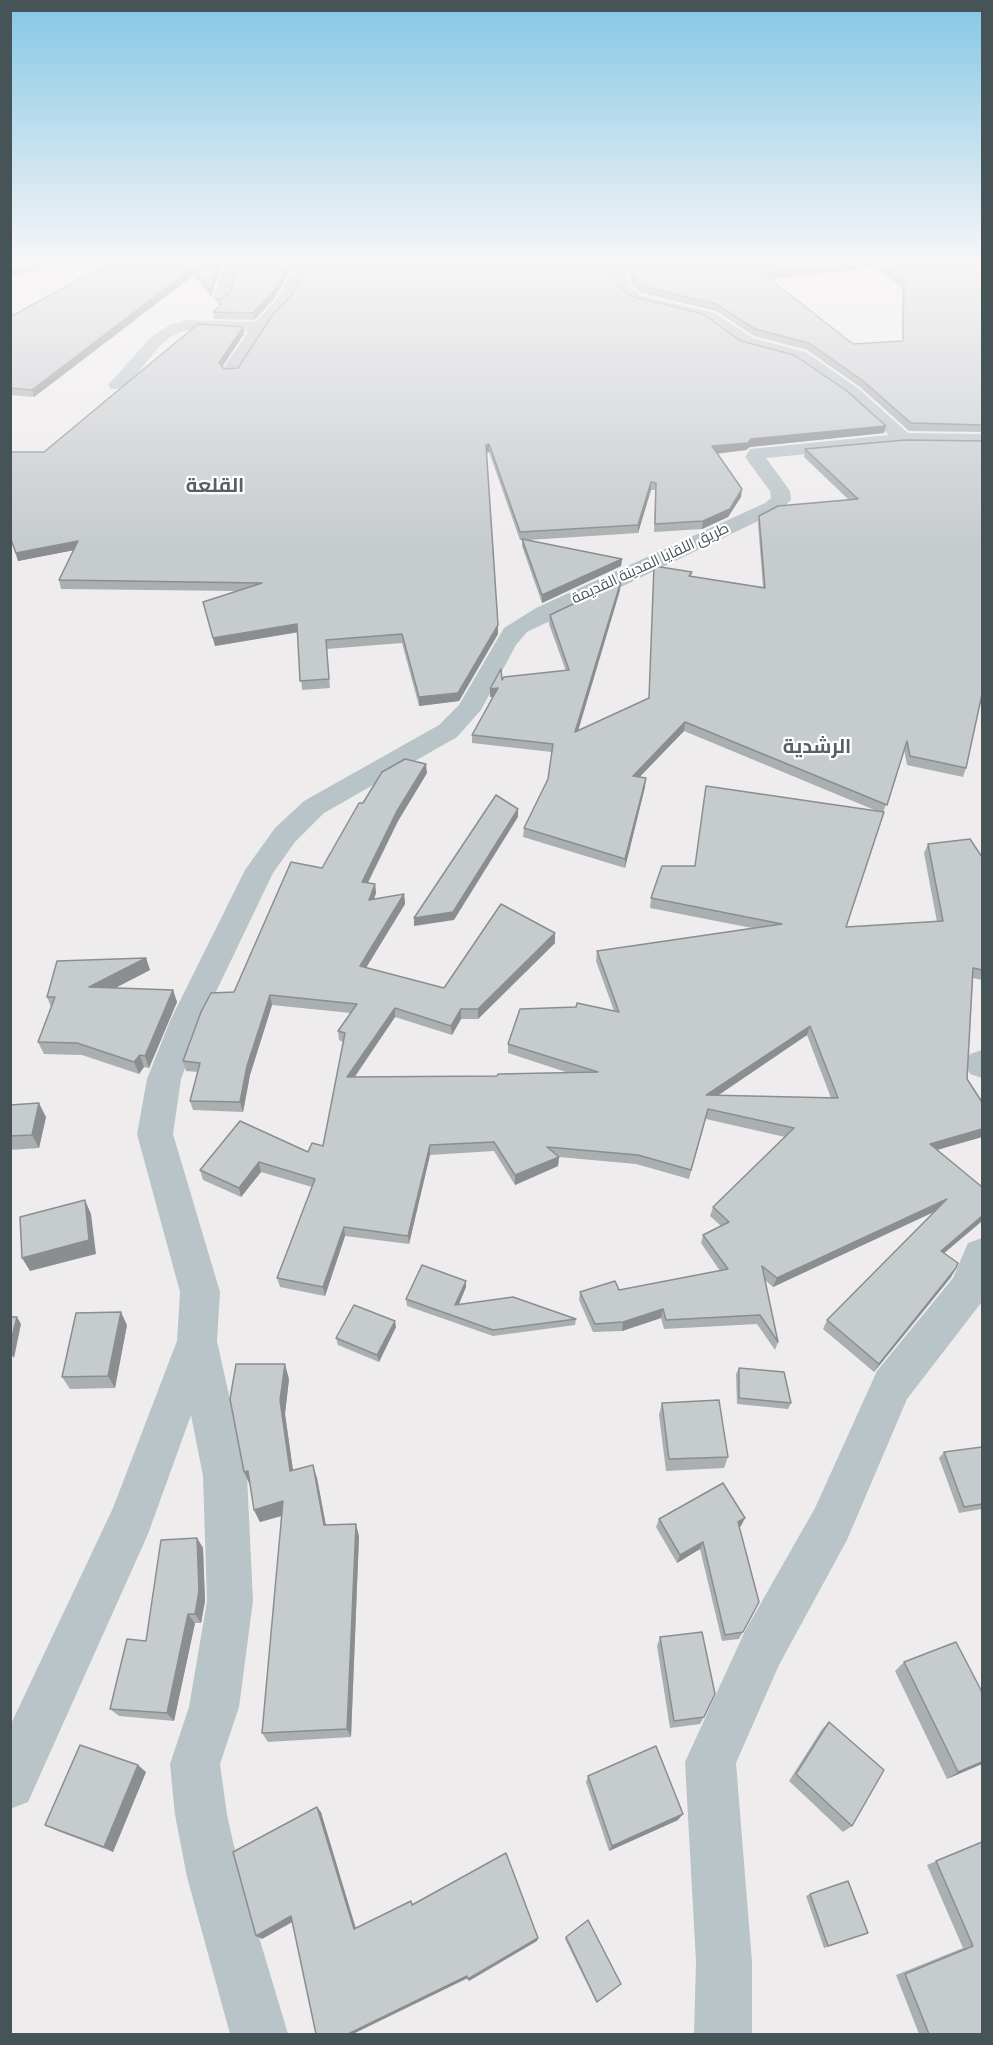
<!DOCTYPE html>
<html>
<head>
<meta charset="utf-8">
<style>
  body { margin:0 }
  #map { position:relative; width:993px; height:2045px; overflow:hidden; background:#efeced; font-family:"Exo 2",sans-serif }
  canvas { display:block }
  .frame { position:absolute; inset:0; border:12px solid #465458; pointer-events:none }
</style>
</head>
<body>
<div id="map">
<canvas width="993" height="2045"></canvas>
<div class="frame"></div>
</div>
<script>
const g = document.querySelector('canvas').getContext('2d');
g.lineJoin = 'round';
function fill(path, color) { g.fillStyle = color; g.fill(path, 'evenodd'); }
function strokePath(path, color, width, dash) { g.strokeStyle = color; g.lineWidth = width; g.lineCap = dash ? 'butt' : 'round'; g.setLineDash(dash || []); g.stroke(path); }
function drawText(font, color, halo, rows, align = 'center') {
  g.font = font + ' "Exo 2",Cairo,sans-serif'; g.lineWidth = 4.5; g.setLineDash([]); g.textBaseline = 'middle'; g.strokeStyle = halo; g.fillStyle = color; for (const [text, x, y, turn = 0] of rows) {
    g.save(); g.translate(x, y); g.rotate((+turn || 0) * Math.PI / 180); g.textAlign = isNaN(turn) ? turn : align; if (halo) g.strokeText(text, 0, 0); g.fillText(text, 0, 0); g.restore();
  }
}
fill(new Path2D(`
  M225 260H239L229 299 221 304 213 299Z
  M298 260H312L290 302 272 320 237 374H225L222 370 248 332C229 331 207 327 188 330 160 334 143 372 123 389H111L108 385 150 338 169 325 187 320 255 322 276 300Z
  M577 260H599L625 267 630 286 640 295 715 313 753 338 806 352 859 389 908 433 982 434V446L903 445 766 458 790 491 791 500 779 511 527 632 516 645 481 710 457 737 324 813 295 842 273 873 202 1021 181 1079 173 1134 220 1292 217 1341 247 1476 253 1601 239 1707 220 1764 227 1815 241 1877 288 2034H230L187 1877 175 1815 170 1764 189 1707 207 1601 203 1476 191 1415 148 1534 28 1802 10 1809V1726L113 1508 177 1341 180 1292 137 1134 147 1079 170 1021 245 870 275 828 304 801 439 725 459 705 504 628 536 608 765 503 771 498 770 491 745 457 750 449 889 435 847 397 794 360 741 346 703 319 630 301 615 286 612 272 579 263Z
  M982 1050V1078L970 1074 965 1065 970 1054Z
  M982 1238 981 1303 907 1399 847 1540 779 1665 736 1763 752 1962V2034H694L696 1962 685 1762 745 1631 815 1508 877 1371 953 1278 968 1243Z`), '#b9c4c8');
fill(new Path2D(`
  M640 260H660L658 263C646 267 623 280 613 270L615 267Z`), '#b9c7cd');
fill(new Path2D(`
  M114 260H223L211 297 194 275 34 397 10 395V317Z
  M238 260H296L274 299 254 320 214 319 213 312 219 307 216 298 221 299 230 293Z
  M606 260H633L620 263Z
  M656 260H982V432L909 431 860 387 807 350 754 336 716 311 641 293 632 285 630 275V269ZM875 267 902 288V341L853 344 771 280V279Z
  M614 281 630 296 741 341 884 433 750 447 746 450 717 454 741 497 728 517 702 529 654 532 655 490H651L638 533 528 540 622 559 621 566 542 603 522 546V540H520L489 452 486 453 498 634 459 701 419 706 402 643 327 649 330 688 302 690 298 632 215 646 203 602 237 591 61 589 59 580 73 550 18 561 10 537 44 452 243 327 244 334 222 367 224 369 238 368Z
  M982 441V707L980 703 966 768 963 777 907 765 904 749 846 927 937 922 924 853 928 844 982 857V980L973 978 967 1079 982 1102V1137L937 1150 982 1187V1221L944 1253 956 1268 951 1277 874 1372 823 1329 827 1320 934 1212 773 1287 765 1280 778 1342 775 1350 757 1324 664 1329 661 1318 622 1331 593 1332 579 1300 580 1292 619 1290 720 1271 701 1243 703 1235 721 1226 710 1216 713 1207 785 1137 706 1119 689 1179 636 1164 559 1157 558 1166 515 1185 494 1151 430 1155 409 1244 345 1236 325 1296 280 1287 277 1278 312 1187 261 1172 241 1197 203 1180 200 1170 308 1152 323 1146 343 1042 339 1040 338 1031 351 1013 272 1005 250 1075 243 1112 193 1110 190 1101 198 1072 186 1071 183 1061 322 868 363 803 427 773 398 821 368 883 375 884 376 893 374 899 404 894 405 904 366 968 444 988 555 933V943L478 1019H461L452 1035 395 1017 355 1077 497 1076 569 1073 508 1053V1044L614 1011 596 961 597 951 752 928 650 908 651 898 695 866 877 811 684 731 639 777 645 787 625 868 523 837 524 828 548 779 552 752 472 743V735L492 697H490L502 680 566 671 549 624 550 615 620 590 578 731 649 698 654 566 692 572 691 576 763 587 758 524 759 516 849 500 804 457 805 449ZM807 1035 831 1098 718 1095Z
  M146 958 150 970 115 988 173 990 177 1002 149 1068 144 1067 139 1074 82 1055 44 1054 38 1042 51 1007 47 997Z
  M10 1105 46 1117 39 1148 10 1150Z
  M466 1281V1287L459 1304 576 1319 575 1325 493 1336 407 1306 406 1299Z
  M127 1325 115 1388 70 1389 62 1377Z
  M396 1327 379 1362 338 1345 336 1338Z
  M739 1368 791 1403 788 1409 737 1404 736 1374Z
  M289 1379 285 1414 293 1471 317 1478 326 1525 359 1536 351 1737 268 1742 262 1733 282 1516 260 1522 254 1510 250 1485 244 1472Z
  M662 1403 728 1457 724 1468 666 1471 659 1415Z
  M982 1449V1509L959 1513 939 1458 944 1452Z
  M659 1519 741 1526 739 1527 759 1602 739 1639 722 1641 700 1549 677 1563 656 1527Z
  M197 1538 203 1548 205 1601 201 1623H195L174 1721 119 1716 110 1709 146 1641Z
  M660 1637 704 1717 700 1724 670 1728 657 1646Z
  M904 1662 982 1764 947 1779 895 1671Z
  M829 1722 852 1826 843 1832 789 1781 822 1729Z
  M146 1772 113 1852 55 1830 45 1825Z
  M588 1776 678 1820 609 1851 586 1782Z
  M982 1842V2034H919L896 1975 963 1948 927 1865Z
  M810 1894 868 1933 824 1948 806 1896Z
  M566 1937 597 2002H596L565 1939Z`), '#aaafb1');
fill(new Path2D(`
  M46 260H71L10 277V270Z
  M220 260H223L211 297 210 290Z
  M291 260H296L274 299 254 320 253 313Z
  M620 260H633L620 263Z
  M876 261 875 267 771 279V281L765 275 769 273Z
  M192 268 194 275 34 397 32 390Z
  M243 327 244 334 220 370 219 363Z
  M886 426 884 433 750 447 746 450 711 454 712 446 751 439Z
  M489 444V452L486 453V445Z
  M651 482V490L638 533V525Z
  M742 489 741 497 728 517 702 529 703 521Z
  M78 541 80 549 18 561 16 553Z
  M622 559 621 566 542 603V595Z
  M621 581 620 590 575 741V732Z
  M297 624 299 632 215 646 213 638Z
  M498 625V634L459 701 419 706V697Z
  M498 688V697H490V689Z
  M685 722 684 731 632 785 633 776Z
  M426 764 427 773 398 821 363 892 362 882 397 811Z
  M646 778 645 787 625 868V859Z
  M518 809V817L454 920 414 926V918Z
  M375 884 376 893 370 910 369 900Z
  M404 894 405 904 361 976 360 966Z
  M555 933V943L478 1019V1009Z
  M146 958 150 970 94 999 89 987Z
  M173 990 177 1002 149 1068 145 1056Z
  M270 995 272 1005 250 1075 243 1112 240 1102 247 1066Z
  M395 1008V1017L348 1086 347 1077Z
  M461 1009V1019L452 1035 451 1026Z
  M810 1026 807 1035 704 1105 706 1095Z
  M140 1055 144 1067 139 1074 134 1062Z
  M39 1103 46 1117 39 1148 32 1135Z
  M982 1129V1137L926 1153 930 1144Z
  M430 1145V1155L409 1244 408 1236Z
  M559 1157 558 1166 515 1185V1175Z
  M259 1162 261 1172 241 1197 239 1188Z
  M947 1199 942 1208 773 1287 777 1278Z
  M85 1200 91 1214 96 1254 30 1271 22 1258Z
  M982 1216V1221L936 1260 941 1251Z
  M344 1227 345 1236 325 1296 323 1287Z
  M956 1268 951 1277 874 1372 879 1364Z
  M466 1281V1287L456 1311 455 1305Z
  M663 1309 661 1318 622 1331 623 1322Z
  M121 1312 127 1325 115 1388 108 1376Z
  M17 1317 21 1324 14 1358 10 1353V1345Z
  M395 1321 396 1327 379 1362 377 1355Z
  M285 1364 289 1379 285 1414 295 1484 290 1471 280 1400Z
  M313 1465 317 1478 328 1537 324 1525Z
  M248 1471 250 1485 244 1472Z
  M283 1501 288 1514 260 1522 254 1510Z
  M745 1518 741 1526 734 1530 738 1522Z
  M356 1524 359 1536 351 1737 347 1729Z
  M197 1538 203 1548 205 1601 201 1623 195 1614Z
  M703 1542 700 1549 677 1563 680 1555Z
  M188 1614 195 1623 174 1721 167 1713Z
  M982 1762V1764L947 1779 958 1772Z
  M138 1765 146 1772 113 1852 104 1847Z
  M317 1807 321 1812 357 1932 354 1929Z
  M683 1814 678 1820 609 1851 612 1846Z
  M291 1916 296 1920 262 1939 256 1936Z
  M538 1938 537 1941 469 1981 468 1979Z
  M467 1976 468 1978 353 2034H348Z`), '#8b8e90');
const building = new Path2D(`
  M10 260H46L10 270Z
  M114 260H220L210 290 192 268 32 390 10 388V317Z
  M238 260H291L273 292 253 313 213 312 222 304 216 298 221 299 230 293Z
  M310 260H583L610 267 614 281 630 296 703 314 741 341 794 355 847 391 886 426 751 439 748 443 712 446 742 489 730 509 703 521 655 524 656 483 651 482 638 525 520 532 489 444 486 445 498 625 458 693 419 697 402 634 326 640 329 679 300 681 297 624 213 638 203 602 262 583 59 580 78 541 16 553 10 537V452H44L198 324 243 327 219 363 224 369 238 368 273 314 291 296Z
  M656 260H982V425L911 423 862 380 809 343 755 329 716 304 642 286 633 278 630 269ZM876 261 904 281 903 341 853 344 765 275H772L769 273Z
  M905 440 982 441V695V694L966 768 910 756 907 741 887 805 685 722 633 776 646 778 625 859 524 828 548 779 553 744 472 735 498 688 490 689 501 669 502 680 504 677 569 670 550 615 621 581 575 732 649 698 654 566 692 572 689 576 765 588 759 516 778 506 858 499 805 449Z
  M522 539 622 559 542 595Z
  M405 759 426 764 397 811 362 882 375 884 369 900 404 894 360 966 444 988 501 904 555 933 478 1009H461L451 1026 395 1008 347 1077 497 1076 498 1074 598 1072 508 1044 520 1009 576 1007 577 1003 619 1012 597 951 782 924 651 898 662 866H695L706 786 884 812 846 927 943 921 928 844 970 839 982 857V970L973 968 967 1079 982 1102V1129L930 1144 982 1187V1216L941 1251 958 1263 956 1268 879 1364 827 1320 947 1199 777 1278 762 1266 778 1342 760 1315 666 1320 663 1309 623 1322 595 1324 580 1292 615 1281 619 1290 728 1269 703 1235 729 1222 713 1207 794 1128 708 1109 691 1170 638 1155 547 1147 559 1157 515 1175 494 1142 430 1145 408 1236 344 1227 323 1287 277 1278 315 1179 259 1162 239 1188 200 1170 240 1121 308 1152 312 1143 323 1146 345 1033 338 1031 357 1004 270 995 247 1066 240 1102 190 1101 200 1063 183 1061 201 1012 211 993 234 992 291 862 322 868 359 803H363L382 772ZM810 1026 838 1098 706 1095Z
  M496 795 518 809 453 912 414 918Z
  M146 958 89 987 173 990 145 1056 140 1055 134 1062 77 1043 38 1042 55 997H47L57 961Z
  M39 1103 32 1135 10 1136V1105Z
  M85 1200 89 1240 22 1258 20 1217Z
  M422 1265 466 1281 455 1305 513 1297 576 1319 493 1330 406 1299Z
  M354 1305 395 1321 377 1355 336 1338Z
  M121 1312 108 1376 62 1377 76 1313Z
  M10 1317H17L10 1345Z
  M236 1364H285L280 1400 290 1471 313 1465 324 1525 356 1524 347 1729 262 1733 283 1501 254 1510 248 1471 244 1472 230 1399Z
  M739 1368 784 1372 791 1403 739 1398Z
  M719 1400 728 1457 669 1459 662 1403Z
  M982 1447V1504L964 1507 944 1452Z
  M723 1483 745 1518 738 1522 759 1602 743 1632 725 1635 703 1542 680 1555 659 1519Z
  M197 1538 199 1591 195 1614H188L167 1713 110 1709 127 1639 146 1641 161 1540Z
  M702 1632 715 1694 704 1717 674 1721 660 1637Z
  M956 1642 982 1692V1762L958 1772 904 1662Z
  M829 1722 884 1770 852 1826 796 1774Z
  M80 1745 138 1765 104 1847 45 1825Z
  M656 1746 683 1814 612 1846 588 1776Z
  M317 1807 354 1929 411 1901 412 1905 506 1853 538 1938 468 1979 467 1976 348 2034H316L291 1916 256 1936 233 1852Z
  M982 1842V2034H929L905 1974 973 1946 936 1861Z
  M848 1881 868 1933 828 1946 810 1894Z
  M588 1920 621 1984 597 2002 566 1937Z`);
fill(building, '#c6cbce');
strokePath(building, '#8b8e90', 1.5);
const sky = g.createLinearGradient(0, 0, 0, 546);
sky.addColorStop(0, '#84c7e5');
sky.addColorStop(0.48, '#f8f6f7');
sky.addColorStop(1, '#f8f6f700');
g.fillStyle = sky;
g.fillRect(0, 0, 993, 546);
drawText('15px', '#465458', '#fff', [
  ["طريق اللقايا المدينة القديمة",650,563,-25]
]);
drawText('bold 20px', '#5a5e61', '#fff', [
  ["القلعة",215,485],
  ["الرشدية",817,746]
]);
</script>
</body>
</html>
